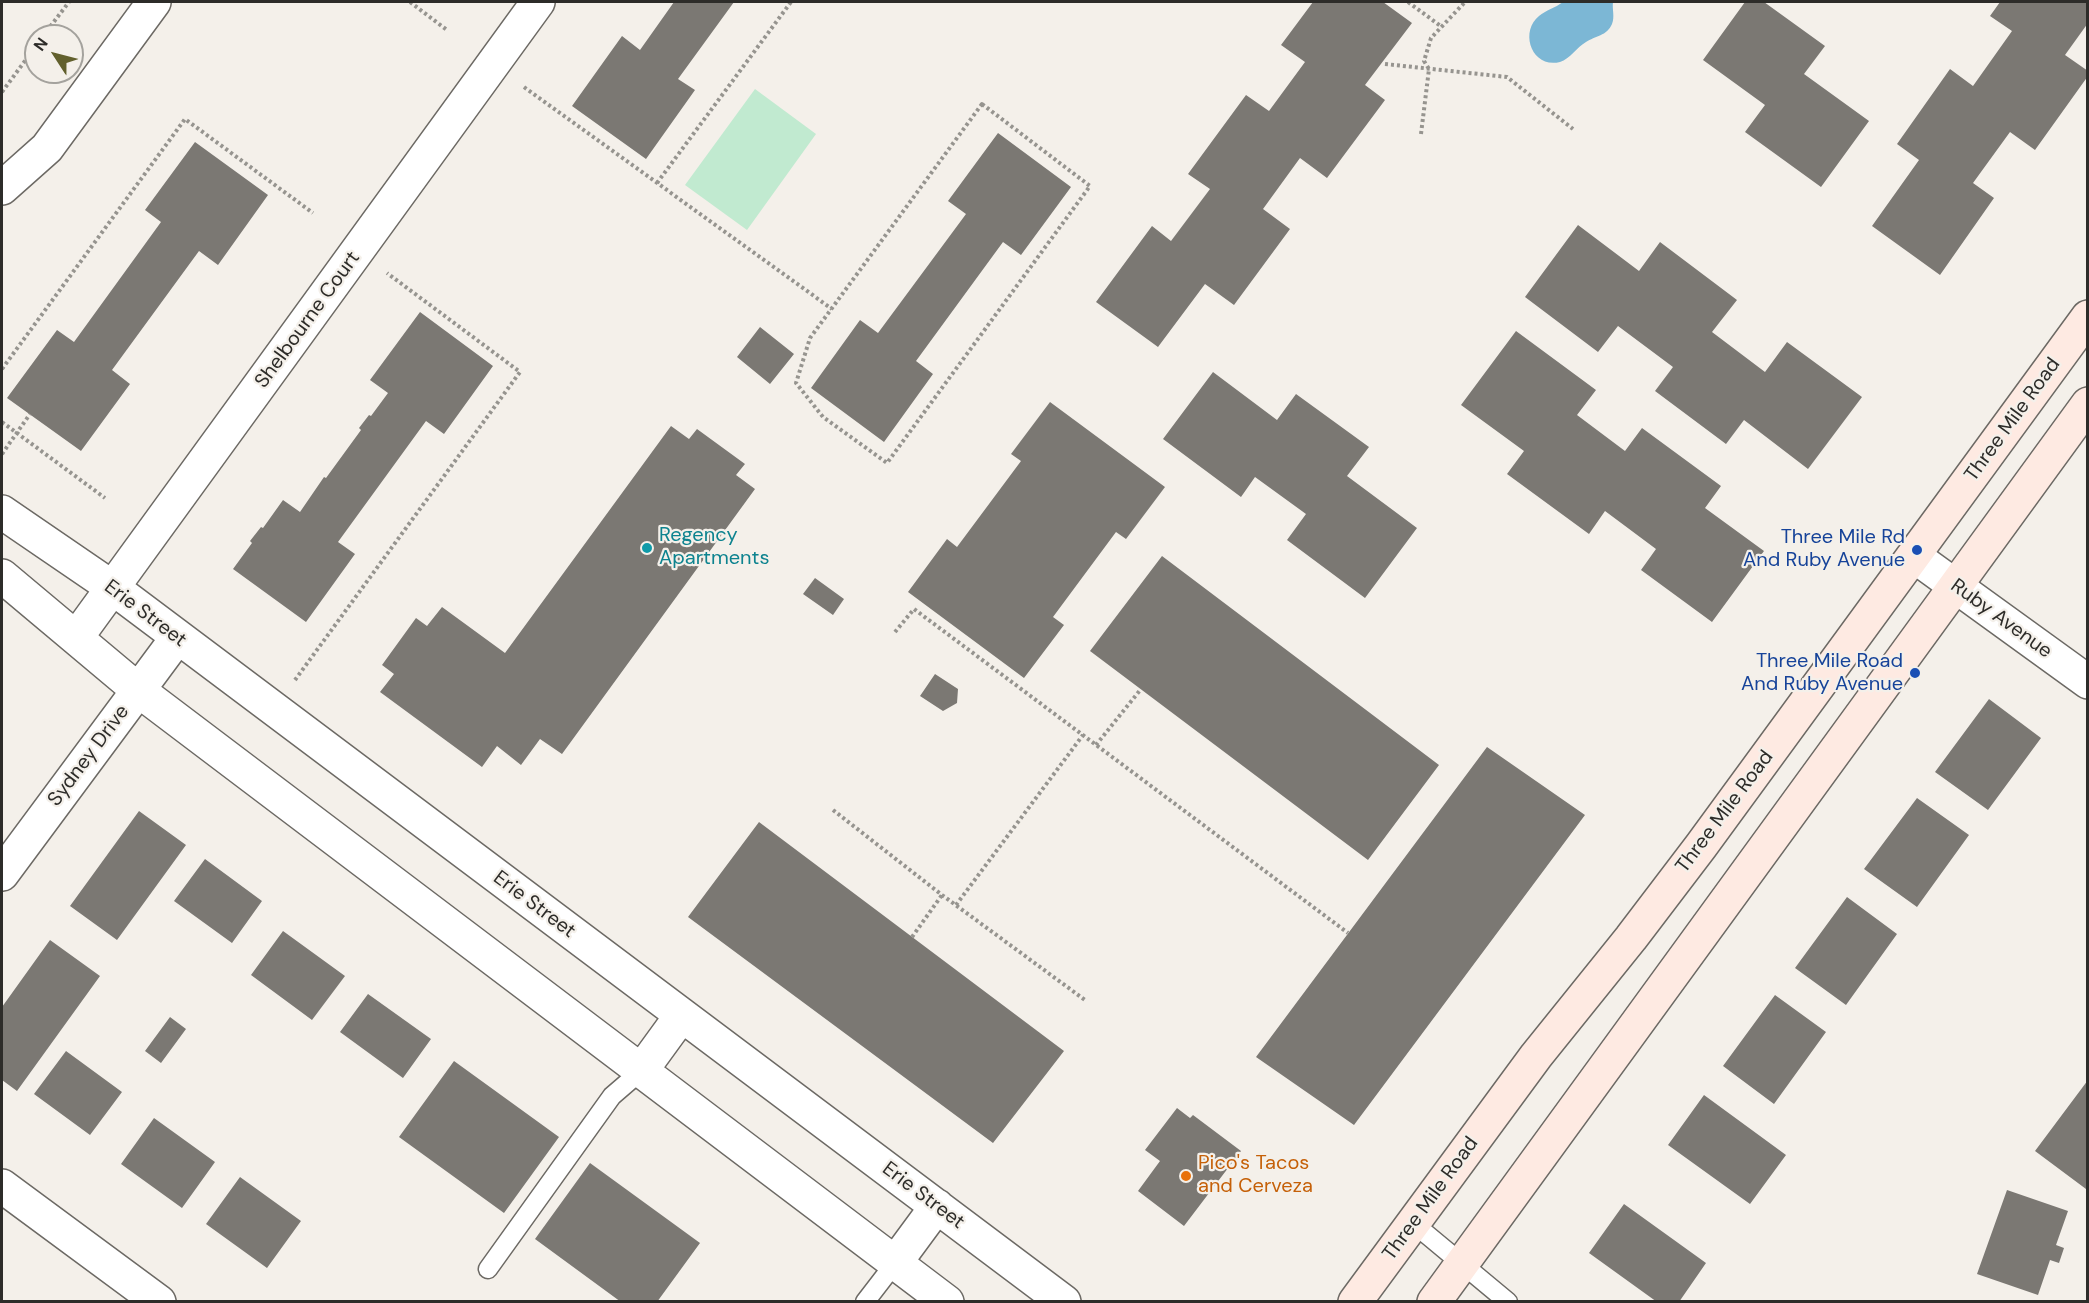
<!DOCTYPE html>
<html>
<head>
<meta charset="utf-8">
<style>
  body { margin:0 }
  #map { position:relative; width:2089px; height:1303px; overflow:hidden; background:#f4f0ea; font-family:"DM Sans",sans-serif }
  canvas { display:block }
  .frame { position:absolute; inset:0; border:3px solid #2d2c29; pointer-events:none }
  .north { position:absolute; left:24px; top:24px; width:60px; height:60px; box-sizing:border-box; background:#f4f0ea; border:2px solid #a4a29d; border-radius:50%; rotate:306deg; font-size:16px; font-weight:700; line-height:24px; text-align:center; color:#2d2c29 }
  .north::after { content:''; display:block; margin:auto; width:21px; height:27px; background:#62602d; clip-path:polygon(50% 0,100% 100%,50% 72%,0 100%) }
</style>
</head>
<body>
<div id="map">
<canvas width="2089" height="1303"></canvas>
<div class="frame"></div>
<div class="north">N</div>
</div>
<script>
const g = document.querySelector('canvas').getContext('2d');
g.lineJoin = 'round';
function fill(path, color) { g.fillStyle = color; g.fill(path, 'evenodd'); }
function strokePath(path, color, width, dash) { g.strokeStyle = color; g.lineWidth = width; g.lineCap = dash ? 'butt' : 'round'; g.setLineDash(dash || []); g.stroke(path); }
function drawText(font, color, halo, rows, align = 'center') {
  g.font = font + ' "DM Sans",sans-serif'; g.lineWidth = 4.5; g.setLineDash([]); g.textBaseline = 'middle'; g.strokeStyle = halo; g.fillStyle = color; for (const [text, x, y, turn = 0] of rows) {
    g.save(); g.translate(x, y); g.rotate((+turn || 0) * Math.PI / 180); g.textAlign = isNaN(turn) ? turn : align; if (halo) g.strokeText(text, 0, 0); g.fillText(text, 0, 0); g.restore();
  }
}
fill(new Path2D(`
  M755 89 816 134 747 230 685 185Z`), '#c1ead0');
fill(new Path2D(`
  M1563 2H1613C1612 9 1615 17 1612 24 1607 36 1595 36 1586 42 1577 47 1570 59 1560 62 1532 69 1519 32 1539 16 1546 10 1555 8 1563 2Z`), '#7cb7d5');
fill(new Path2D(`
  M674 2H734L678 79 695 90 646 159 572 106 622 36 640 50Z
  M1313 2H1383L1412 23 1365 85 1385 100 1327 178 1300 158 1263 209 1290 229 1234 305 1205 284 1158 347 1096 302 1152 226 1171 241 1210 189 1188 174 1246 95 1269 111 1305 62 1281 45Z
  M1745 2H1764L1825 46 1804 74 1869 121 1821 187 1745 132 1765 105 1703 60Z
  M2000 2H2088V23L2065 55 2088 71V76L2035 150 2010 132 1973 183 1994 198 1940 275 1872 226 1919 160 1897 144 1950 69 1973 86 2012 31 1990 16Z
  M998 133 1071 187 1021 255 1003 242 916 361 933 374 884 442 811 388 860 320 878 333 966 214 948 201Z
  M195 142 268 195 218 265 199 251 112 370 130 384 81 451 7 398 57 330 74 342 161 222 145 210Z
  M1578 225 1639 271 1660 242 1737 300 1712 332 1765 372 1787 342 1862 397 1808 469 1744 420 1726 444 1655 391 1673 367 1618 326 1598 352 1525 297Z
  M420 312 493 366 444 434 426 421 338 542 355 554 306 622 233 569 252 543 250 541 261 527 263 528 283 500 300 512 324 477 326 478 361 430 359 428 369 415 371 416 388 393 370 380Z
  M760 327 794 354 770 384 737 357Z
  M1516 331 1596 390 1577 415 1625 451 1642 428 1721 486 1705 508 1764 551 1712 622 1641 570 1656 549 1605 511 1589 534 1507 474 1524 451 1461 405Z
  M1213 372 1277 420 1296 394 1369 447 1347 476 1417 528 1365 598 1287 540 1306 514 1255 477 1241 497 1163 439Z
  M1050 402 1165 487 1126 539 1116 532 1053 617 1064 625 1024 678 908 592 947 539 957 547 1021 461 1011 454Z
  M671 426 689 439 697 429 745 464 736 475 755 489 562 754 540 739 521 765 497 746 482 767 380 692 394 674 382 665 416 618 427 626 442 607 505 653Z
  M1162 556 1439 765 1368 860 1090 651Z
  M815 578 844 599 833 615 803 594Z
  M935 674 958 689 957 703 943 711 920 696Z
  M1989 699 2041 738 1988 810 1935 772Z
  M1487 747 1585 815 1354 1125 1256 1057Z
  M1917 798 1969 835 1917 907 1864 869Z
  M139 811 186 845 117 940 70 906Z
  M759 822 1064 1051 993 1143 688 917Z
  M205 859 262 901 232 943 174 901Z
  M1847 897 1897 934 1846 1005 1795 968Z
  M283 931 345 976 312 1020 251 975Z
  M50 940 100 976 17 1091 2 1080V1007Z
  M368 994 431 1039 403 1078 340 1032Z
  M1775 995 1826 1032 1774 1104 1723 1066Z
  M170 1017 186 1029 161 1063 145 1051Z
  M66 1051 122 1092 90 1135 34 1094Z
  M454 1061 559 1137 504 1213 399 1137Z
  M2088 1080V1187L2086 1189 2035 1151Z
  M1704 1095 1786 1155 1750 1204 1668 1145Z
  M1177 1108 1190 1118 1193 1115 1241 1151 1184 1226 1138 1191 1160 1161 1145 1150Z
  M154 1118 215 1162 182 1208 121 1164Z
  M590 1163 700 1243 657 1302H621L535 1239Z
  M240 1177 301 1221 267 1268 206 1224Z
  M2007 1190 2068 1211 2056 1245 2064 1248 2059 1263 2050 1260 2038 1295 1977 1274Z
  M1624 1204 1706 1263 1679 1302H1657L1589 1253Z`), '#7b7873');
const lane = new Path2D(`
  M1413 1223 1508 1302
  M488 1269 612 1096 641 1071
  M865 1302 895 1263`);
const street = new Path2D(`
  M2 188 47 148 154 2
  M2 512 113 588 1064 1302
  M1914 556 2088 682
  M2 576 138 690 947 1302
  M76 638 538 2
  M2 874 177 638
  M641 1071 681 1016
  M2 1186 159 1302
  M895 1263 937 1206`);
const secondary = new Path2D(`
  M1355 1302 1536 1056 1631 938 1701 846 2088 317
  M1434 1302 2088 404`);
strokePath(lane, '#6c6964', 21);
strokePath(street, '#6c6964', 36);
strokePath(secondary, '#6c6964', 36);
strokePath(new Path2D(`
  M410 2 447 30
  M1408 2 1442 27
  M43 36 69 2
  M1385 64 1507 77 1573 129
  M524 87 832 309
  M2 92 36 46
  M982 104 1090 186 887 463 823 417 796 383 810 338Z
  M1421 134 1429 69 1424 61 1431 38 1465 2
  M657 183 791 2
  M2 369 185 119 313 213
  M2 422 105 498
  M2 454 30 414
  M895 632 914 609 1348 933
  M295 680 520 372 387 273
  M1096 745 1141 689
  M833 810 942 895 1085 1000
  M956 905 1083 735
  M912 937 942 895`), '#96948f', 4, [3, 3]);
strokePath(lane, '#fff', 18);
strokePath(street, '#fff', 33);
strokePath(secondary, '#feeae2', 33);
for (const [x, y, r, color] of [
  [647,548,6,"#0f9aa8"],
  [1917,550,6,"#1a4fb4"],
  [1915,673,6,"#1a4fb4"],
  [1186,1176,6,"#e8710a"]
]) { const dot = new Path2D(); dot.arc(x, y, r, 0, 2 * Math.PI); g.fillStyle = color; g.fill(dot); strokePath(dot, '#f4f0ea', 2); }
drawText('20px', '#2d2c29', '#f4f0ea', [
  ["Shelbourne Court",308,320,-54],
  ["Three Mile Road",2013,420,-54],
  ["Erie Street",145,614,37],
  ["Ruby Avenue",2001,619,36],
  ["Sydney Drive",89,756,-53],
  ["Three Mile Road",1725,812,-53],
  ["Erie Street",534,905,37],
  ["Erie Street",923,1196,37],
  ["Three Mile Road",1431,1199,-54]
]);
drawText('20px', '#0d838f', '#f4f0ea', [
  ["Regency",659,536],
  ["Apartments",659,559]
], 'left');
drawText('20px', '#164399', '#f4f0ea', [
  ["Three Mile Rd",1905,538],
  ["And Ruby Avenue",1905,561],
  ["Three Mile Road",1903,662],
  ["And Ruby Avenue",1903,685]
], 'right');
drawText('20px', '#c56008', '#f4f0ea', [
  ["Pico's Tacos",1198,1164],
  ["and Cerveza",1198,1187]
], 'left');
</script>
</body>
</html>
